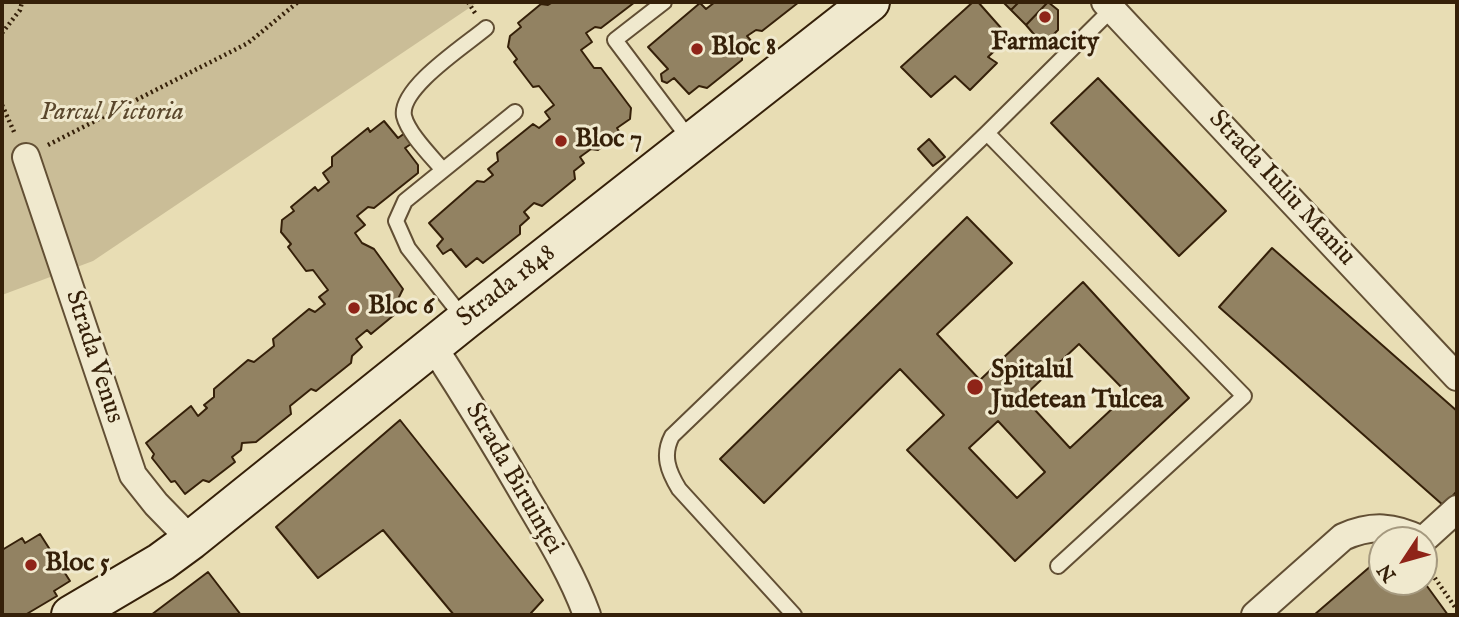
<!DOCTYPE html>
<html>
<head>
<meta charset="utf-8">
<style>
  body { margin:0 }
  #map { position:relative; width:1459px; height:617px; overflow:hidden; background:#e8ddb4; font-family:"IM FELL English",serif }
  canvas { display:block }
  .frame { position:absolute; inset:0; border:4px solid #352009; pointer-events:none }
  .north { position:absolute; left:1368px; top:526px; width:70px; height:70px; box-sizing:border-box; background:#f0e9ce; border:2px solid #a5997f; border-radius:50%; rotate:234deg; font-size:19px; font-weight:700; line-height:28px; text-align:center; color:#352009 }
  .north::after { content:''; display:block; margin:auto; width:24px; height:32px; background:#8f2418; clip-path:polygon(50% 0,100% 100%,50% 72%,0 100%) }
</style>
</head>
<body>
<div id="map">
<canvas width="1459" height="617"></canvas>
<div class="frame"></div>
<div class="north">N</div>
</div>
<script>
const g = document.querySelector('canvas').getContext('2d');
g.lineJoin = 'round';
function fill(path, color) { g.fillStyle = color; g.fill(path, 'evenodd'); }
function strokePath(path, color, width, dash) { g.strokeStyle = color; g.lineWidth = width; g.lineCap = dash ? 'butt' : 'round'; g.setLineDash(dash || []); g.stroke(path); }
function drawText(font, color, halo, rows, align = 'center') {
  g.font = font + ' "IM FELL English",serif'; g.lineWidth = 6; g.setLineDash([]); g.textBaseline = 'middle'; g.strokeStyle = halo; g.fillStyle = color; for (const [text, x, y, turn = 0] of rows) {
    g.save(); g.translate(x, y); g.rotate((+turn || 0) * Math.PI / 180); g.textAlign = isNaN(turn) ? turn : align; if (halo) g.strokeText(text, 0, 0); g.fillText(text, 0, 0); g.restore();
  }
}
fill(new Path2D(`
  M2 2H478L93 261 2 295Z`), '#cabd97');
const building = new Path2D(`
  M553 2H635L601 28 595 27 586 33 592 42 581 50 594 68H601L631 108 630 119 617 128 620 133 598 150 591 149 580 157 584 163 574 171 575 179 542 206 534 203 524 212 529 218 520 226V234L483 263 477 258 466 267 451 249 443 254 437 246 443 239 429 223 477 181 484 182 493 175 488 169 498 161 497 153 533 124 539 128 550 119 545 112 554 105 539 86 533 87 514 62 517 59 508 47 510 36 521 27 518 23 541 4 548 5Z
  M715 2H799L762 31 756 30 747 36 752 42 742 51V60L707 88 699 86 689 94 674 78 667 83 662 81 661 74 668 69 648 47 700 3 706 9Z
  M973 2H978L1009 37 988 57 997 63 970 90 955 76 931 97 901 67Z
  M1003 2H1019L1011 10Z
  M1019 2H1048L1026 25 1011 10Z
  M1048 2 1058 10V30L1043 45 1026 25Z
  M1098 78 1226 211 1179 256 1051 123Z
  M384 121 398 138 405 133 411 144 405 148 418 165V173L374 208 368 207 357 216 365 225 355 233 362 243 374 249 403 289 398 299 388 307 394 315 371 334 367 330 356 339 362 347 352 356 351 363 316 391 311 389 290 406 291 414 256 442 242 443 241 450 232 457 235 462 209 482 203 480 185 494 175 481 171 482 152 458 154 454 146 443 191 406 198 416 207 408 204 405 214 397V389L248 360 254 362 274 346 273 339 309 309 315 312 325 304 319 297 328 290 313 270 306 271 288 247 291 244 281 232 282 220 294 211 291 207 315 187 318 191 329 182 323 173 332 166V157L368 128 370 132Z
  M929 139 945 157 933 166 918 149Z
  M967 217 1012 263 937 334 980 380 1083 282 1189 398 1015 561 907 450 944 415 900 369 764 503 720 459ZM1079 344 1128 394 1070 448 1023 397ZM998 421 1045 472 1017 498 969 448Z
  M1272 248 1457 411V491L1444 506 1219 307Z
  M400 420 543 600 531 613 534 615H454L383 530 318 578 276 527Z
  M40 534 70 581 54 591 57 596 25 615H2V550L22 538 25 543Z
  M1379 559H1382V582H1424L1448 615H1314Z
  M208 572 241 615H151Z`);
fill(building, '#928262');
strokePath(building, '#352009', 2);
const lane = new Path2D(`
  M664 2 615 40 691 141
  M987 133 1244 396 1058 566
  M442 169C431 156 408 133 404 116 399 88 466 45 486 28
  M464 319 408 248 396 221 405 201 515 112
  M794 615 679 489C668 471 662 455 672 436L987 133 1112 9`);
const street = new Path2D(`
  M1105 2 1457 377
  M26 157 133 475 156 504 191 540
  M433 346C466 397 498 449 528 501 550 538 573 576 587 615
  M1423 540 1457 509
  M1255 615 1343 537C1372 524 1394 526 1422 540`);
const secondary = new Path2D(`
  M71 615 161 562 191 540 465 320 870 2`);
strokePath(lane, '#624f34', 18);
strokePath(street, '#624f34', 30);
strokePath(secondary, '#352009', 42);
strokePath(new Path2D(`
  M468 2 475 13
  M2 33 20 10 22 2
  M2 105 15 134
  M48 145 248 43 298 2
  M1431 563 1430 571 1455 607 1457 606`), '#352009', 4.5, [2, 3.5]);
strokePath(lane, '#f0e9ce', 14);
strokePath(street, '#f0e9ce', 26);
strokePath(secondary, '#f0e9ce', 38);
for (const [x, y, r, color] of [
  [1045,17,7,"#8f2418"],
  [697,49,7,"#8f2418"],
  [561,141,7,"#8f2418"],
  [354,308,7,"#8f2418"],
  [975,387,9,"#8f2418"],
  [31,565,7,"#8f2418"]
]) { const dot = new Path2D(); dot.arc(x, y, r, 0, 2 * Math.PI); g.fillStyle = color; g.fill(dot); strokePath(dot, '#f0e9ce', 2.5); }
drawText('bold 26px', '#352009', '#f0e9ce', [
  ["Farmacity",1045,44,"center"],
  ["Bloc 8",711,49],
  ["Bloc 7",575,141],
  ["Bloc 6",368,308],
  ["Spitalul",991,372],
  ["Judetean Tulcea",991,402],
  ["Bloc 5",45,565]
], 'left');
drawText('italic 26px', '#5a472c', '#f0e9ce', [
  ["Parcul Victoria",112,114]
]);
drawText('26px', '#352009', '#f0e9ce', [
  ["Strada Iuliu Maniu",1281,189,47],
  ["Strada 1848",507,287,-38],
  ["Strada Venus",93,357,72],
  ["Strada Biruinței",513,479,60]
]);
</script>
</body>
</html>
